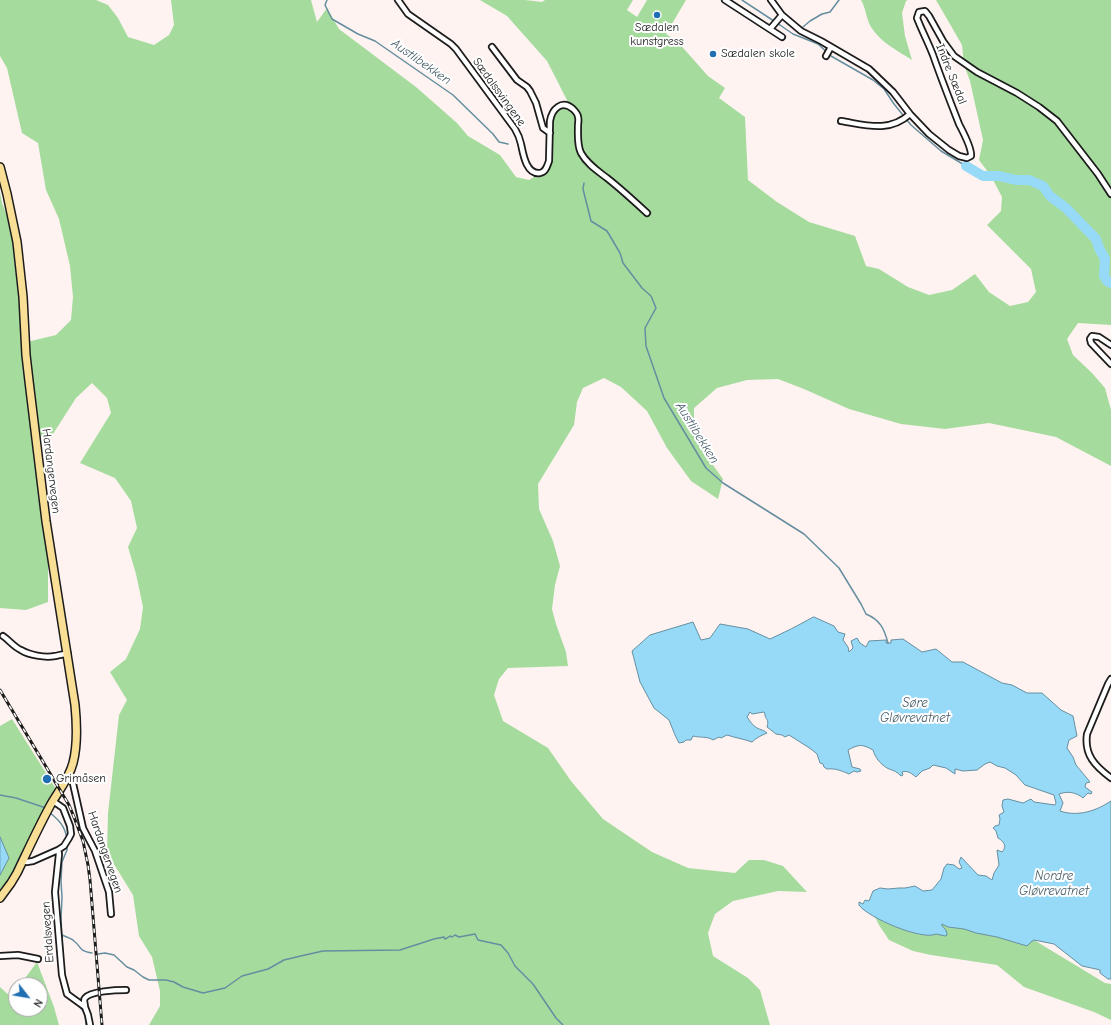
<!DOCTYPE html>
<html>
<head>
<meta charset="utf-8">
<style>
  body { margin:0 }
  #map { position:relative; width:1111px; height:1025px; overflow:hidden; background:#fef3f0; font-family:"Comic Neue",sans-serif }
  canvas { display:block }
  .north { position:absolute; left:8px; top:977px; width:40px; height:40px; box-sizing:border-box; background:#fff; border:1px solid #a4a4a4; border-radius:50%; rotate:121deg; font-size:11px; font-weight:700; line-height:16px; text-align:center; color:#1c1c1c }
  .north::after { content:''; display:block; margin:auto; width:14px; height:18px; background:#1f6fb2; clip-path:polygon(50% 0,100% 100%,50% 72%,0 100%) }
</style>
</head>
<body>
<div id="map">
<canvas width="1111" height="1025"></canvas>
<div class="north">N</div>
</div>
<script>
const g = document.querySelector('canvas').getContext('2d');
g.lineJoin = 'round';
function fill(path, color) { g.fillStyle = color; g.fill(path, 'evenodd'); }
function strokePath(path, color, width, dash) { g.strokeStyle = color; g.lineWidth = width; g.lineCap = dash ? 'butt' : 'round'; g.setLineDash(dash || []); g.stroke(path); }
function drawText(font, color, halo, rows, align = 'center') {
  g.font = font + ' "Comic Neue",sans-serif'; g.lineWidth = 4; g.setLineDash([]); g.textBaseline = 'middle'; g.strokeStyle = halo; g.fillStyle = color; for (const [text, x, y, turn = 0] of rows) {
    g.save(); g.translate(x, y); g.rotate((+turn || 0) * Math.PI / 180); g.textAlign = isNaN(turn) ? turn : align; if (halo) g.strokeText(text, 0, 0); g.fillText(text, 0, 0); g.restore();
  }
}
fill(new Path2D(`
  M0 0H96L108 5 118 18 128 37 154 45 169 35 174 25 171 0H311L317 22 327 8 339 29 416 87 457 123 468 136 500 155 516 177 529 180 545 170 552 112 561 103 570 106 547 61 507 16 480 0H525L542 2 545 0H633L627 10 637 17 647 0H686L666 34 677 41 708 76 725 88 719 98 745 117 748 180 777 202 809 222 855 236 866 266 879 269 908 287 929 295 952 290 975 274 989 292 1010 306 1028 302 1036 292 1031 269 987 225 1001 211 1002 197 991 176 979 160 983 140 970 81 964 65 962 45 936 0H1111V325L1078 323 1067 339 1073 355 1092 373 1105 388 1111 410V466L1056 437 989 423 945 429 901 424 849 409 804 389 778 379 747 380 717 388 694 408V425L703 451 723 479 718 499 691 481 667 448 647 411 621 387 604 378 583 388 577 402 574 425 538 484 539 509 553 541 560 566 555 585 552 609 556 624 566 652 568 666 508 668 499 679 494 695 503 721 548 748 571 781 603 819 652 852 688 868 735 873 749 860H764L783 866 807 892 778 891 733 901 715 914 708 933 713 956 748 978 760 990 770 1025H149L160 1006V991L152 957 139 936 133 895 107 853 108 813 119 715 127 700 110 672 126 659 140 629 143 607 136 574 128 547 137 528 131 501 115 478 80 463 111 413 107 398 92 383 76 398 53 434 35 438 40 502 48 554V602L26 610 0 608V192L2 203 14 233 27 342 56 335 71 320 73 297 70 266 59 219 46 190 38 143 22 133 7 68 0 56Z
  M861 0H908L906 1 902 13 905 36 912 60C898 51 880 42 871 27 866 19 866 8 861 0Z
  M12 719 56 789 43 812 10 881 0 892V875L9 858 0 837V726Z
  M875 917C888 924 922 940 936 934L939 935 942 924 948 927 964 929 976 933 997 937 1027 946 1031 942 1034 940 1105 983 1111 984V1020L1094 1012 1024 987 997 965 931 955 913 951 889 940 879 925Z
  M37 962 54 1007 59 1025H0V987L11 997 16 990V1009H40V985H20Z`), '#a6db9e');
const water = new Path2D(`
  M814 617 834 626 838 632 845 634 843 640 848 647 849 652 853 648 851 641 857 638 860 643 866 647 869 641 886 640V643H891V640L903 639 922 652 936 649 952 662H963L1002 683 1012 685 1027 693H1042L1061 710 1073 716 1077 736 1069 740 1067 748 1073 757 1076 765 1090 782 1086 783 1085 787 1092 792 1091 794 1088 793 1083 798C1076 792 1067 791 1059 794L1063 803 1060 811C1078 817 1096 811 1111 801V979H1108L1100 973V970L1096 969 1082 966 1054 944 1034 940 1031 942 1027 946 997 937 976 933 964 929 948 927 942 924V926C945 928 947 931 947 935L945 936 936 934C922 941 867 917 859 905V902L863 904 865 900 869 901 873 891 880 888 888 889 899 888H905L915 886 923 891 932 890 941 879 944 868 947 864 954 865 959 869 962 868 959 862 961 857 978 875 986 876 992 880 994 873 999 865 997 850 1002 852C1008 846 1003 841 998 838L996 831 993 828 995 826 999 825 1000 819 999 815 1004 812 1002 806 1003 800 1008 799 1023 803 1031 799 1034 802 1055 805 1056 803 1054 795 1025 785 1016 775 1005 768 997 766 990 762 985 764 977 770 963 771 955 769V774L946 768 933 765 930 768 922 771 916 777C912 774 908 770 902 772L903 775 901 776C895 770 893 771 887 768 880 764 875 757 873 750 862 744 859 744 848 750L852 767 860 769 861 771 857 772 854 771 849 774C842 771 835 768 827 769L824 767 823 764 820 763 817 754 811 749 789 735 785 737 782 735 776 734 767 727C769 721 767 720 765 716V714L764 712 752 714 750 712 747 717C750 721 753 726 757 728 761 730 764 730 767 733 762 735 756 738 752 742 744 739 736 738 727 735L721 738 719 737 713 740C707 736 700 738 693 736L691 740H686L684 742 679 743 675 735 669 720 654 708 640 682 632 651 650 635 693 622 701 640 710 638 720 624 748 629 770 639 791 629Z
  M0 837 9 858 0 875Z`);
fill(water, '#96daf8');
strokePath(water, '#658ea0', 1);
strokePath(new Path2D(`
  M327 0 325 5 332 19 358 34 375 41 453 95 493 134 499 142 508 144
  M742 0 780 25 793 34 818 44 831 56 873 80 884 89 894 104 911 125 941 151 966 166
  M803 27 810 21 822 14 830 12 839 0
  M584 183 583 189 591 221 607 231 620 253 623 263 642 288 651 296 656 308 645 328 646 346 664 398 706 468 723 483 804 534 839 568 861 604 866 614C880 620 884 628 888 643
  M0 795 16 798 43 807 46 809
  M49 812C59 820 65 826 67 839
  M62 935C66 937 71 938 74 941 82 947 78 951 92 953
  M98 954 105 953 114 955 127 967 134 970 143 977 149 980H166L174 982 183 987 203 993 225 988 242 976 268 969 284 960 305 955 323 951 400 950 434 939 444 937 445 939 447 938 450 936 452 937 455 935 459 937 475 934 478 940 501 945 508 953 515 966 533 984 556 1018 563 1025
  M63 958 61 919 62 897 61 881 62 862 67 850V843
  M63 964 66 981 71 995
  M77 1004 85 1013 86 1025`), '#658ea0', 1.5);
strokePath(new Path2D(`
  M966 166 983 176H999L1016 180H1029L1043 186 1050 196 1066 208 1096 239 1099 248 1105 259 1104 276 1107 281 1111 283`), '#96daf8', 10);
const minor = new Path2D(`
  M398 0 408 14 451 44 456 49 515 129C518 134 520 139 521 144 523 153 526 175 540 173 546 172 547 166 549 161L550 121C552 109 562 99 573 109 575 111 578 114 578 117 579 119 578 123 578 126 578 135 577 145 581 153 587 164 598 171 607 178 621 189 634 201 647 213
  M725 0 782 37
  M771 0 782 15 801 31 821 41 869 69 893 92 910 114 929 134 949 150 959 156 967 158 971 156C972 148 963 132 959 124 950 101 941 78 933 55 928 42 922 31 917 18L919 12 925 11 929 16 943 41 954 56 977 72 1017 93 1039 107 1057 121 1098 174 1111 194
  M770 29 782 15
  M492 47 517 80 527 87 530 91 536 103 543 128 550 133
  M826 56 831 47
  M841 121C866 125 889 133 910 114
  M1111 345 1099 337 1092 336 1090 339 1091 343 1111 364
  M3 636C9 640 14 647 21 650 29 655 45 658 55 656 60 655 63 654 68 654
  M1111 679 1108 684 1087 734C1084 755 1095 766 1111 778
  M68 776 72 779 83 828 95 851 109 892 111 914
  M58 850 59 854 55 892 62 975 67 994 85 1007 88 1015 90 1025
  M23 861 27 862 33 861 58 850 64 846 69 838 71 834 70 826 63 808 53 801
  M0 956 18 955 38 959
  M85 1007C85 1004 83 1000 85 998 90 991 117 990 126 990`);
const primary = new Path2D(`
  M0 167 7 194 17 242 23 297 26 355 29 381 46 521 75 705C77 725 78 744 73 763 69 779 57 793 50 806 38 828 28 850 17 873L11 883 0 898`);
strokePath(minor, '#1c1c1c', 8);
strokePath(primary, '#1c1c1c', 10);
strokePath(minor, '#fff', 4.5);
strokePath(primary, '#f9df96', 7);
const rail = new Path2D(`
  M0 690 69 805 74 817 83 841 88 865 90 880 102 1025`);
strokePath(rail, '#1c1c1c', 3);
strokePath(rail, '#fff', 1.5, [4.5]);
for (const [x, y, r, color] of [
  [657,15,4,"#1f6fb2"],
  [713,54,4,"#1f6fb2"],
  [47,779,5,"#1f6fb2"]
]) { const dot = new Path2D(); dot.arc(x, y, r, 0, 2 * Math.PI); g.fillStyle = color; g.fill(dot); strokePath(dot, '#fff', 1.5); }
drawText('12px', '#1c1c1c', '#fff', [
  ["Sædalen",657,28,"center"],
  ["kunstgress",657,42,"center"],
  ["Sædalen skole",721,54],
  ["Grimåsen",56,779]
], 'left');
drawText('12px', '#1c1c1c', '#fff', [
  ["Indre Sædal",951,74,68],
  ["Sædalssvingene",499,92,54],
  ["Hardangervegen",51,471,83],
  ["Hardangervegen",105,852,71],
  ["Erdalsvegen",48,932,-94]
]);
drawText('italic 13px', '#475e69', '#fff', [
  ["Austlibekken",421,62,35],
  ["Austlibekken",697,433,58],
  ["Søre",915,703],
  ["Gløvrevatnet",915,718],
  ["Nordre",1054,876],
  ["Gløvrevatnet",1054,891]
]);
</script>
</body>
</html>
